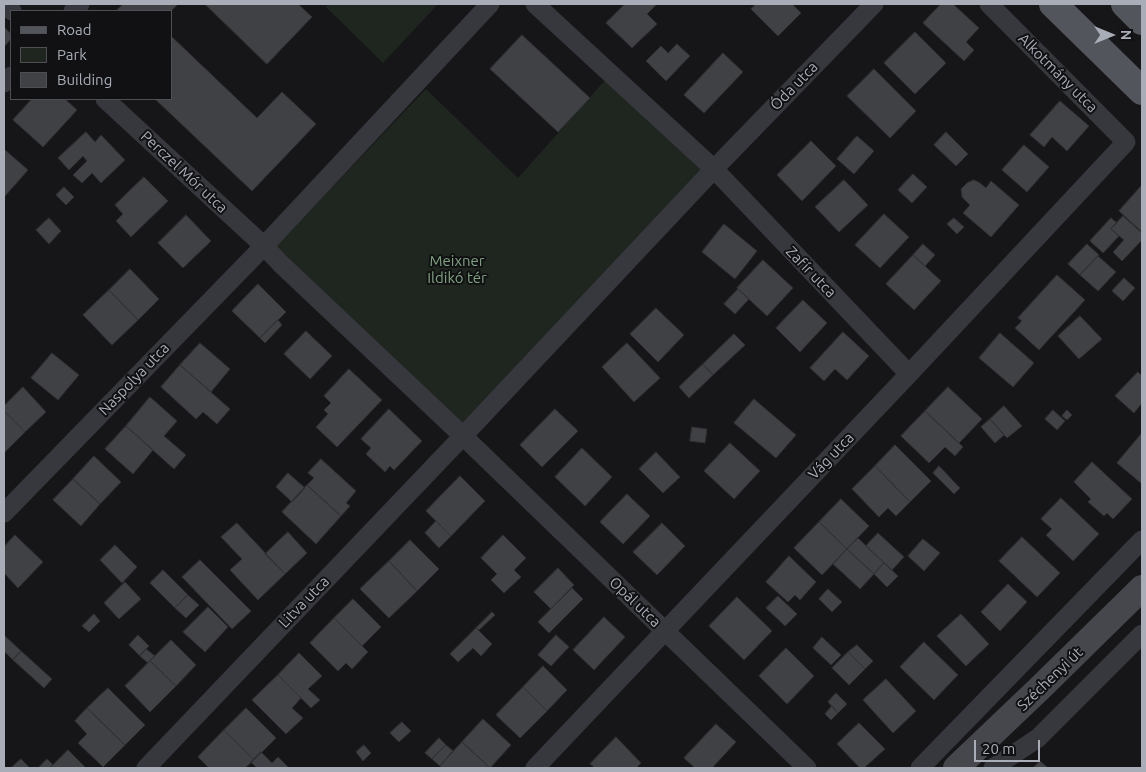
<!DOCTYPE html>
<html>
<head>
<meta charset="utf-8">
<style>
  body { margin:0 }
  #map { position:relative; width:1146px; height:772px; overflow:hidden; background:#161618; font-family:Ubuntu,sans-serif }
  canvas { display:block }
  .frame { position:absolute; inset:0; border:5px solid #a8adb8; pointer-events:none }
  .legend { position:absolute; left:10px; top:10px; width:162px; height:90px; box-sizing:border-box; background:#111113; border:1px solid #4d4f55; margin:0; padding:6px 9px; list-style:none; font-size:15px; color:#a8adb8 }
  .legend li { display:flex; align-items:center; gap:10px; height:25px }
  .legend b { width:25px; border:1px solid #4d4f55 }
  .north { position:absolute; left:1086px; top:10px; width:50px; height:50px; -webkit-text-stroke:4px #111113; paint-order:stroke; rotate:90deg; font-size:14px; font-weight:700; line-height:20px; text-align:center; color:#a8adb8 }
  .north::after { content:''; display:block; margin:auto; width:18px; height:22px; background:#a8adb8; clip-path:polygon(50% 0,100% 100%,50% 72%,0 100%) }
  .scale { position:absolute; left:974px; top:740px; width:66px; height:22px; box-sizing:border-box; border:2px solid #a8adb8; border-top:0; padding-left:6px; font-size:15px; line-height:18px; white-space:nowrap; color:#a8adb8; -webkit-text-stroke:4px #111113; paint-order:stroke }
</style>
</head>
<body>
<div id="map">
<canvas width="1146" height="772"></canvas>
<div class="frame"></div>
<ul class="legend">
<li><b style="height:6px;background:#53555c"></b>Road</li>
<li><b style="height:14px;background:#1e261f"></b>Park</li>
<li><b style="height:14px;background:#404145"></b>Building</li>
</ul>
<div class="north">N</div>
<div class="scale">20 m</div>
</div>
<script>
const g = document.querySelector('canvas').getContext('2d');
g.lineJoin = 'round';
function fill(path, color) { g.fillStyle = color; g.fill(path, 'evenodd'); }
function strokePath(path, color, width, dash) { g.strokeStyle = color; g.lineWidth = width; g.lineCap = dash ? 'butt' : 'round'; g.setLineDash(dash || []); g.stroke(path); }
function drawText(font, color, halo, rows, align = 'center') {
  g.font = font + ' Ubuntu,sans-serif'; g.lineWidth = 4; g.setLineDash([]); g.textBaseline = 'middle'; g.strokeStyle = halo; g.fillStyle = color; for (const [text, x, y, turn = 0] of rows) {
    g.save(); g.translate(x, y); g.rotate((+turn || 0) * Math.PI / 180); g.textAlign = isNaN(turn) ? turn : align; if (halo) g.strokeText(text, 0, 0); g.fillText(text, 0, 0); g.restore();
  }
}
fill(new Path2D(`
  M328 4H438L383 63 326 7Z
  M607 78 702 169 463 426 275 247 426 89 518 178Z`), '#1e261f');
const building = new Path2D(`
  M123 4H178L171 11H116Z
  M205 4H298L312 17 267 64Z
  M625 4H657L647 14 657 24 632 48 606 23Z
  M756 4H792L801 13 778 36 751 9Z
  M941 4H953L979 28 966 42 974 50 964 61 923 23Z
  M4 27 11 34V39L4 47Z
  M915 32 946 63 915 94 884 63Z
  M522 35 590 98 558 132 490 69Z
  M171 36 257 118 282 92 316 124 252 191 155 99H171Z
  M677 44 690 56 666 81 646 61 661 46 668 53Z
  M723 53 743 72 704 113 684 95Z
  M874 69 916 111 890 138 847 96Z
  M32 99H65L77 110 43 147 13 120Z
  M1060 101 1089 126 1067 151 1052 137 1044 147 1030 135Z
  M86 132 95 142 101 135 125 160 101 183 92 173 82 183 73 175 87 161 83 156 69 170 58 158Z
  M946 132 968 154 956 166 934 145Z
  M857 136 874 151 854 174 837 159Z
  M811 141 836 166 802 201 777 175Z
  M1024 145 1049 167 1027 192 1002 170Z
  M4 149 28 170 5 196 4 194Z
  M913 174 927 187 912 203 898 190Z
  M144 177 168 201 131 237 116 221 123 214 115 205Z
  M844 180 868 205 839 232 815 207Z
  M974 180 980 183 986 188 991 181 1019 205 991 237 963 213 970 205 962 197 961 189 967 183Z
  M1142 185V232L1119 211Z
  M64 187 74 197 66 205 56 195Z
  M884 214 909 237 880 268 855 245Z
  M186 215 211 241 183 268 158 243Z
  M1123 216 1142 233V240L1122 261 1113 252 1124 240 1111 229Z
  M49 218 61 231 49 244 36 230Z
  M954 218 964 227 957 234 947 224Z
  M1111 218 1117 223 1111 229 1119 236 1103 253 1090 241Z
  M724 224 757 251 735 279 702 252Z
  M923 244 935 255 925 266 913 255Z
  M1087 244 1099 255 1080 275 1068 264Z
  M913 255 941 281 914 310 886 284Z
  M1098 256 1116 272 1098 291 1080 275Z
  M763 260 793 288 767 316 737 288Z
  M130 269 159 299 138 320 109 290Z
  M1057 275 1085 300 1039 350 1015 328 1022 321 1018 318Z
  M1124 278 1135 288 1123 301 1112 291Z
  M258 284 286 312 260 338 232 311Z
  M738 289 749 299 735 314 724 304Z
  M109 290 138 320 112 345 83 315Z
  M803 300 827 323 800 352 776 328Z
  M656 308 684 335 658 362 630 334Z
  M1080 316 1102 339 1079 359 1058 336Z
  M278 320 282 325 265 343 260 338Z
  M306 331 332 356 310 379 284 354Z
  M843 332 869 356 847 380 835 369 824 381 810 368Z
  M1000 333 1034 363 1013 387 979 358Z
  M734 334 745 345 713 375 703 364Z
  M200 343 230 369 211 392 180 365Z
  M627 343 660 378 634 402 602 367Z
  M52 353 79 375 58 400 31 378Z
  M703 364 713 375 689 398 679 387Z
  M180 365 230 409 217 424 203 412 196 419 161 387Z
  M349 369 382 400 337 447 316 427 328 414 324 410 331 403 324 396Z
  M1138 372 1142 376V403L1134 413 1115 396Z
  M23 387 46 412 25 432 4 411V406Z
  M948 387 982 419 959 443 925 411Z
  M150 397 177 421 164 436 186 455 174 469 126 426Z
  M754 399 796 435 776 458 734 423Z
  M1004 406 1022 426 1007 438 990 419Z
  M389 409 422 441 394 470 390 466 385 472 366 454 371 448 361 439Z
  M555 409 578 431 542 467 520 445Z
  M1053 410 1065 421 1057 430 1045 419Z
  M1067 410 1072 415 1067 420 1062 416Z
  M4 411 25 432 4 453Z
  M925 411 963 447 955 456 945 447 929 463 901 436Z
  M990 419 1004 435 995 443 981 427Z
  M126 426 153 450 133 474 105 449Z
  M692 427 707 429 705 443 690 441Z
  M1142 433V484L1117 463Z
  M730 443 760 471 734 499 704 471Z
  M895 445 931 481 910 502 875 466Z
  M582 448 612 477 585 506 555 477Z
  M656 452 680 477 663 493 639 469Z
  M94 456 121 482 100 504 73 479Z
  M321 459 356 491 346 503 350 506 341 516 307 485 314 478 308 473Z
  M1092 462 1132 499 1113 519 1107 513 1104 516 1088 502 1091 499 1074 482Z
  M875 466 910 502 896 516 888 508 879 517 852 489Z
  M939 466 960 488 954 494 933 473Z
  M288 473 305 488 292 502 276 487Z
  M460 476 485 501 451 536 426 511Z
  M73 479 100 504 81 526 53 500Z
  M307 485 341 516 316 544 282 512Z
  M627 494 650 516 623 544 600 522Z
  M1061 498 1099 534 1073 561 1046 535 1052 529 1041 519Z
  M841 499 869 526 847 549 819 522Z
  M436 521 451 536 439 548 425 533Z
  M819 522 847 549 822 575 794 548Z
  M237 523 285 574 258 600 230 570 242 559 221 537Z
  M662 523 685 546 657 575 633 552Z
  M288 532 307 553 285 574 265 554Z
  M878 533 904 557 892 570 866 546Z
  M15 535 43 562 18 588 4 573V547Z
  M503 535 526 558 514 570 521 577 504 593 491 580 497 574 481 558Z
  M1022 537 1060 573 1037 597 999 561Z
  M858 538 884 563 874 574 847 549Z
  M923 539 940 553 924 571 908 556Z
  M410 540 439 569 417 591 389 561Z
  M115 545 137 567 122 583 100 560Z
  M847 549 874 574 860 589 833 564Z
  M789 556 816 582 800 600 795 595 788 602 766 582Z
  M200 560 251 611 232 629 182 577Z
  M389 561 417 591 389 618 360 589Z
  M884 563 898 576 887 587 874 574Z
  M558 568 574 585 551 609 534 592Z
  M163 570 188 595 175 608 150 583Z
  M125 582 141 599 119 619 104 603Z
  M1008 584 1027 602 1000 631 981 612Z
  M572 588 583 599 549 633 538 622Z
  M828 589 842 602 832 612 819 599Z
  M188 595 199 605 186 618 175 608Z
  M778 596 797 614 785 626 766 608Z
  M737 597 772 631 744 660 709 626Z
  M353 599 381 627 362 646 334 618Z
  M208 607 228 627 205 652 183 632Z
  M492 612 495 615 479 630 476 628Z
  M94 614 100 621 89 632 82 626Z
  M961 614 989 644 966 666 937 636Z
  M604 617 625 637 594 670 573 650Z
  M334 618 368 652 352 669 346 663 338 671 310 643Z
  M476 628 492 644 481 656 473 648 458 662 450 654Z
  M4 635 21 651 13 660 4 651Z
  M138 635 149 646 140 656 129 645Z
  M556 635 569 647 551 666 538 655Z
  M822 637 841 655 831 665 813 648Z
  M171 640 196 665 176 686 150 661Z
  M924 642 958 675 934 700 900 667Z
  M857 645 873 661 865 669 848 652Z
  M786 648 814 676 787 704 759 676Z
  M146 649 155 656 148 663 140 656Z
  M21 651 52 679 44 688 13 660Z
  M848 652 865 669 849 685 832 668Z
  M299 653 322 676 308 689 320 700 311 708 278 675Z
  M150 661 176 686 150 712 125 686Z
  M543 666 567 690 547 711 523 687Z
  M278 675 301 698 292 708 303 718 286 734 252 700Z
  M886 679 916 711 893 733 863 700Z
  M523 687 547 711 520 738 496 715Z
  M108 688 145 725 125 745 87 708Z
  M836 693 847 704 838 713 828 702Z
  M832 706 838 713 831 720 825 714Z
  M87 708 125 745 103 767 78 743 87 734 75 721Z
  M246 708 276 738 254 760 224 730Z
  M483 719 511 745 490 768 462 742Z
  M402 722 411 731 399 742 390 733Z
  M859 723 885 749 864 768H860L837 744Z
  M716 724 736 742 712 768H695L684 758Z
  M224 730 254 760 245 768H209L198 757Z
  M616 737 641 763 636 768H595L590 764Z
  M439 738 446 745 432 759 425 753Z
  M462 742 490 768H442L440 766Z
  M364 745 371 753 363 761 356 752Z
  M446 745 453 751 440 766 432 759Z
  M68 750 86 768H50Z
  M261 752 272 763 278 757 289 768H257L251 762Z
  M21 759 30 768H11Z
  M47 759 53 765 50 768H38Z
  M1040 761 1048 768H1033Z`);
fill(building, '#404145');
strokePath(building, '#303034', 1);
strokePath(new Path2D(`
  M4 4 12 11
  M535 4 714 169 909 374
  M73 11 80 4
  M4 83 11 76
  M105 99 264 246 281 264 463 436 807 768
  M4 513 264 246 490 4
  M146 768 463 436 714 169 874 4
  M535 768 909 374 1126 142 989 4
  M920 768 1142 540
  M993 768 1038 738 1142 634`), '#37383d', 19);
strokePath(new Path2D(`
  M956 768 1040 688 1142 588`), '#45474d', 26);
strokePath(new Path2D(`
  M1053 4 1142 91
  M1125 4 1142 21`), '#53555c', 28);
drawText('15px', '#a8adb8', '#111113', [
  ["Alkotmány utca",1058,73,45],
  ["Óda utca",794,86,-46],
  ["Perczel Mór utca",184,172,43],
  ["Zafír utca",811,272,46],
  ["Naspolya utca",134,379,-46],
  ["Vág utca",831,456,-46],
  ["Litva utca",304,602,-46],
  ["Opál utca",635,602,44],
  ["Széchenyi út",1050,679,-44]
]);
drawText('15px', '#7fa381', '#111113', [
  ["Meixner",457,261],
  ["Ildikó tér",457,278]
]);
</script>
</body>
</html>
